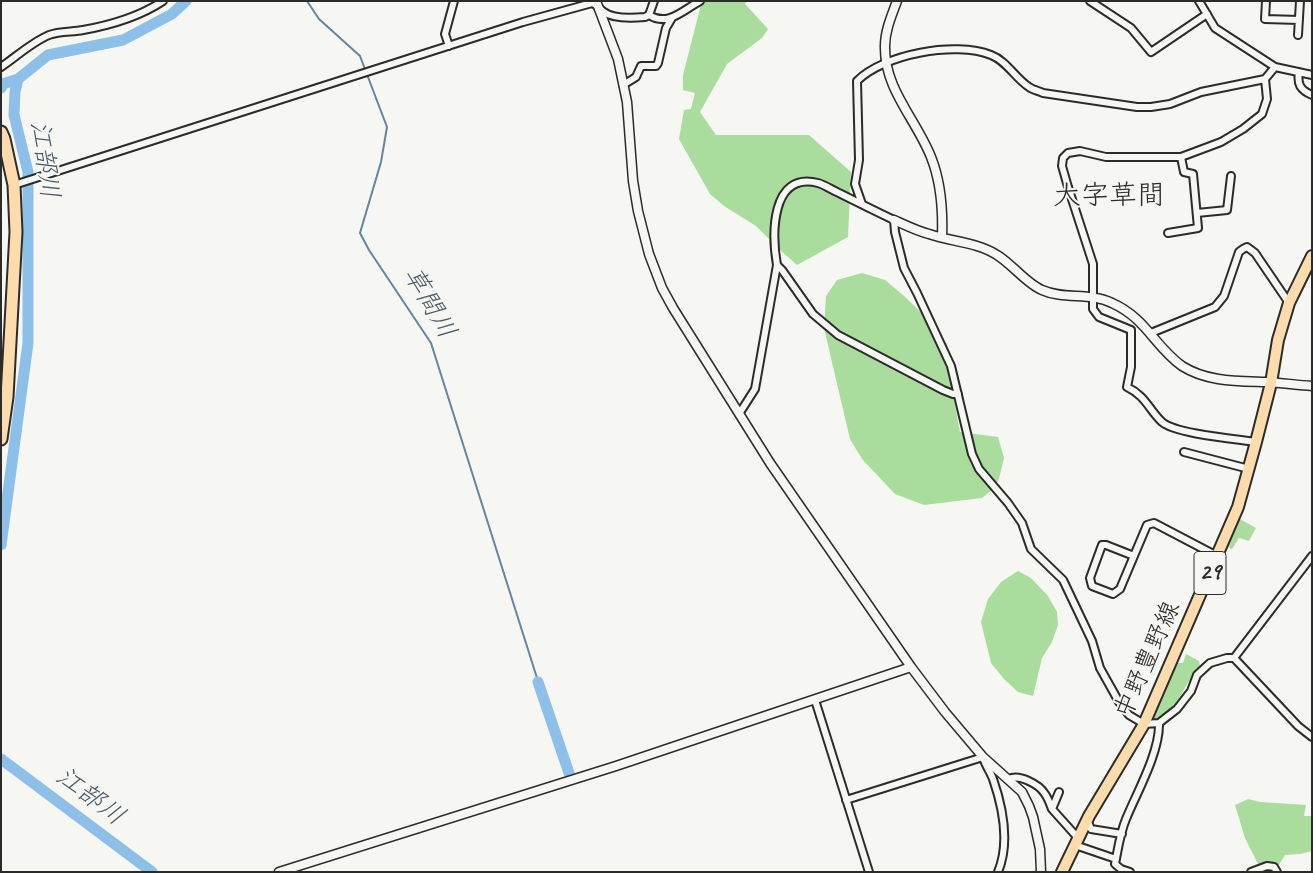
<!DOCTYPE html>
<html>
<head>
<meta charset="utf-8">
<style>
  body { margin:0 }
  #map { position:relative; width:1313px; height:873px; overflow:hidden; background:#f6f6f2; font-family:Caveat,sans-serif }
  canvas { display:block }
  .frame { position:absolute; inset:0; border:2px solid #2b2b2b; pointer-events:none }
</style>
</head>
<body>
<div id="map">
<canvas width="1313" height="873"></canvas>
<div class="frame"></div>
</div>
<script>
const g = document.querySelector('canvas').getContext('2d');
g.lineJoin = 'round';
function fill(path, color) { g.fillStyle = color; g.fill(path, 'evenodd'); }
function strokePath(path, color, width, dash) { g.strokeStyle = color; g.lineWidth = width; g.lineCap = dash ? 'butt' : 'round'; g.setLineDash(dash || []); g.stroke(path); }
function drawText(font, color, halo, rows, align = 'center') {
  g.font = font + ' Caveat,"Klee One",sans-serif'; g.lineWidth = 4; g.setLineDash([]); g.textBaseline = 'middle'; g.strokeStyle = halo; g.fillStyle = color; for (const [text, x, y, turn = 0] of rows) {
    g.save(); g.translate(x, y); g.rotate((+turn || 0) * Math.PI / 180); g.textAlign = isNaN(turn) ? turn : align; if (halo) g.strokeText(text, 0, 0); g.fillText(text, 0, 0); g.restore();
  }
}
fill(new Path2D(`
  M702 1H747L745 4 768 29 762 38 727 64 700 112 716 135H809L851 172 848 237 797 265 779 249 756 226 724 206 710 194 679 139 684 110 691 109 695 93 683 90V75Z
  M862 273 885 280 904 296 928 319 947 344 953 394 960 432 998 437 1004 458 999 479 992 490 982 498 924 505 895 494 862 459 850 439 824 328 826 296 837 280Z
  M1238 518 1256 528 1249 541 1239 538 1232 549 1227 546Z
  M1018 571 1031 578 1048 596 1057 612 1058 625 1052 642 1042 658 1033 696 1018 692 1004 679 991 663 981 622 988 599 1001 582Z
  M1186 654 1199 661 1200 666 1196 670 1194 679H1190C1181 695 1173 712 1155 719L1153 718 1177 663H1183Z
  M1248 799 1260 802 1306 805 1304 816H1312V851L1300 854 1285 855 1277 868 1268 864 1259 866 1245 838 1235 805Z`), '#aadc9d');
strokePath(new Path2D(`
  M307 1 319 19 360 56 387 127 381 162 360 233 369 250 431 343 537 678`), '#65849d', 2);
strokePath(new Path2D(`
  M1 88 3 84 18 79 48 55 123 40 172 14 186 1
  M1 545 28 343V172L14 115 15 92 18 79
  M538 682 570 776
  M1 759 152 872`), '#8cc0e9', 11);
const minor = new Path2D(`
  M1090 1 1131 28 1151 52 1207 14
  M1199 1 1215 28 1275 67 1312 75
  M1266 1 1265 19 1299 20
  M649 15C668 27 683 10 700 1
  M1298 35 1300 1
  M449 46 445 34 454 1
  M1 67C16 57 32 42 49 35 59 31 73 32 83 30 111 25 139 17 163 1
  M1299 72C1297 84 1300 90 1312 95
  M623 85 636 77 641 66H656L658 63 666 28 672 18
  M14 185 523 22 592 3C598 5 599 9 604 12 613 19 634 18 645 17L649 15 654 1
  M862 204 855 184 859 160 857 81C884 54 955 41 991 55 1007 61 1015 78 1029 87 1033 90 1039 91 1043 93L1137 107H1151L1170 104 1201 92 1265 79 1275 67
  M1197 213 1227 210 1231 176
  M1168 233 1198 228 1193 174 1184 172 1181 157
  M777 265 782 270 813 314 838 335 943 390 953 394H958
  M1151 333 1215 307 1224 296 1239 252 1243 249 1247 247 1255 253 1289 303
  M739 414 755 389 777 265C772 236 770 171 818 183 825 185 832 190 839 193 857 202 875 211 894 220L895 232 904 268 917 293 951 366 972 454 979 469 1008 503 1022 523 1031 549 1063 580 1092 641 1100 668 1119 702 1129 715 1144 724 1159 723 1177 709 1191 691 1197 675 1210 663 1227 658H1234L1298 726 1312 737
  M1256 442C1236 439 1176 434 1162 422 1149 410 1146 396 1127 387L1131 367V330L1099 317 1093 309V264L1068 187 1062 166 1063 158 1068 153 1080 151 1106 157H1181L1221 142 1243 129 1262 114 1267 99 1265 79
  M1184 452 1249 469
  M1134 556 1106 545H1102L1090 578 1092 586 1113 594 1120 589 1147 525 1154 523 1217 556
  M1234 658 1312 556
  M815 700 869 872
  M1009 779C1019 774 1039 784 1045 794 1048 798 1050 804 1052 809
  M1059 792 1052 809 1078 838
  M846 800 983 757C985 765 990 771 993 779 1003 808 1010 843 998 872
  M1087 820 1091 829 1122 834
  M1075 845 1116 859
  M1130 872 1121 869 1115 864C1118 849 1120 833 1126 819 1137 792 1160 752 1159 723
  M1251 872 1267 866 1274 867 1277 872`);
const tertiary = new Path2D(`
  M596 1 618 59 627 102 633 181 638 211 649 254 662 288 673 308 770 463 911 667 945 712 983 757 1022 792 1029 806 1033 817 1040 849 1041 872
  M897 1C892 15 885 30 885 46 884 89 916 119 931 157 941 182 943 211 942 237
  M894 220C905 225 917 231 929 234 952 242 977 242 997 255 1012 264 1027 284 1042 290 1064 300 1090 292 1112 303 1146 318 1155 347 1182 366 1207 382 1238 381 1266 382 1282 383 1297 385 1312 386
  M279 872 616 766 911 667`);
const primary = new Path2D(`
  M1062 872 1089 816 1144 724 1238 507 1256 442 1271 383 1278 340 1289 303 1312 256`);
const trunk = new Path2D(`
  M1 132 4 139 14 185 16 232 7 397 1 439`);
strokePath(minor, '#2b2b2b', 10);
strokePath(tertiary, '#2b2b2b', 11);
strokePath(primary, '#2b2b2b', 14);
strokePath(trunk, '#2b2b2b', 15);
strokePath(minor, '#f6f6f2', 6);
strokePath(tertiary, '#f6f6f2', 8);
strokePath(primary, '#fcdcac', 10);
strokePath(trunk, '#fcdcac', 11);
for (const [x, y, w] of [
  [1210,573,32]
]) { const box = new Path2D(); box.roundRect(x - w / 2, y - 21.5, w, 43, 4); g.fillStyle = '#f6f6f2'; g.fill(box); strokePath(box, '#2b2b2b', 1); }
drawText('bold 24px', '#2b2b2b', null, [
  ["29",1210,573]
]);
drawText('25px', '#2b2b2b', '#f6f6f2', [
  ["中野豊野線",1148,660,-66]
]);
drawText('italic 26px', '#485864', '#f6f6f2', [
  ["江部川",44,160,82],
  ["草間川",429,303,60],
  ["江部川",90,797,37]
]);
drawText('28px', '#2b2b2b', '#f6f6f2', [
  ["大字草間",1109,197]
]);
</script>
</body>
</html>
